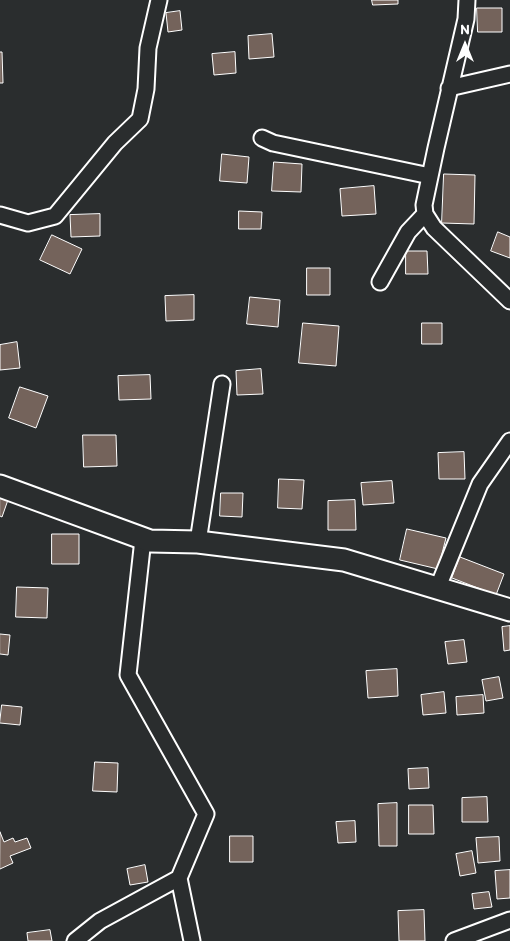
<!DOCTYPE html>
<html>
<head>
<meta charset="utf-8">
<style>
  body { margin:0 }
  #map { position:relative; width:510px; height:941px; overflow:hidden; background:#2a2d2e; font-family:Itim,sans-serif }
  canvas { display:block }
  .north { position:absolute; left:440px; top:20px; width:50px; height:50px; -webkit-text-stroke:4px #2a2d2e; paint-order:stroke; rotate:0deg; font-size:14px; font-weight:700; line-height:20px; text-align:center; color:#fff }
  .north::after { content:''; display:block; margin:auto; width:18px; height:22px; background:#fff; clip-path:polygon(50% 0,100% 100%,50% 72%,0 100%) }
</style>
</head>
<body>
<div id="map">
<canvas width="510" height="941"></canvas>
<div class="north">N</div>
</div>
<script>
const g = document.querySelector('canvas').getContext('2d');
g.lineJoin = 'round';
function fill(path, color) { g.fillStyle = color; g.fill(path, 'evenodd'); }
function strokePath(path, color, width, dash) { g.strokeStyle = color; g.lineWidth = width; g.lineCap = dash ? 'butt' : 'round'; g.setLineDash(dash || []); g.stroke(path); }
const building = new Path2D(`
  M372 0H398V4L373 5Z
  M477 8H502V32H478Z
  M180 11 182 30 168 32 166 13Z
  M272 34 274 57 249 59 248 36Z
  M0 52H2L3 83H0Z
  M235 52 236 73 214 75 212 54Z
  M222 154 249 157 247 183 220 181Z
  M274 162 302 164 301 192 272 191Z
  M444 174 475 175 474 224 442 223Z
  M374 186 376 214 342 216 340 189Z
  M239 211 262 212 261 229H239Z
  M100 214V236L71 237 70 215Z
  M498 232 510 237V258L491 251Z
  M52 235 82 249 70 274 40 260Z
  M406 251H427L428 274H406Z
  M307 268H330V295H307Z
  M194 295V320L166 321 165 296Z
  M250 297 280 300 278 327 247 324Z
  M303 323 339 326 336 366 299 363Z
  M422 323H442V344H422Z
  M17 342 20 368 0 370V345Z
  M261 369 263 394 237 395 236 371Z
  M150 375 151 399 119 400 118 376Z
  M20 387 48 396 36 428 9 418Z
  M83 435H116L117 466 84 467Z
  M464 452 465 479H439L438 453Z
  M279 479 304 480 302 509 278 508Z
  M392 481 394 503 363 505 361 483Z
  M221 493H243L242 517 220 516Z
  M0 494 9 497 2 517 0 516Z
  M355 500 356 530H328V501Z
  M407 529 446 538 438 569 400 560Z
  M52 534H79V564H52Z
  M460 557 504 574 496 595 452 578Z
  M17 587 48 588 47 618 16 617Z
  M510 626V650L504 651 502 627Z
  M0 634 10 635 8 655 0 654Z
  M464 640 467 662 448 664 445 642Z
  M397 669 398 696 368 698 366 671Z
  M499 677 503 698 486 701 482 680Z
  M444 692 446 713 423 715 421 695Z
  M483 695 484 713 457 715 456 697Z
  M2 705 22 707 20 725 0 723Z
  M95 762 118 763 117 792 93 791Z
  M428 768 429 788 409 789 408 769Z
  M487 797 488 822H462V798Z
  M397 803V846H379L378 804Z
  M409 805H433L434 834H409Z
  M355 821 356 842 338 843 336 822Z
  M0 832 4 842 13 838 15 842 27 838 31 848 10 856 13 863 0 869Z
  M230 836H253V862H230Z
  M499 837 500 861 478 863 476 838Z
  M472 851 476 873 460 876 456 854Z
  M145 865 148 882 130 885 127 869Z
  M510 870V898L497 899 495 871Z
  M489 892 492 907 474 909 472 894Z
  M424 910 425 941H399L398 911Z
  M50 930 52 941H28L27 933Z`);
fill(building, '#74635b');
strokePath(building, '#fff', 1);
const street = new Path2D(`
  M467 0 466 19 436 148 424 205 425 214 434 228 510 301
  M449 88 510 74
  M262 138 273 143 430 176
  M0 215 28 223 55 216 115 143 140 119 146 89 148 48 159 0
  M380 282 408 232 425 214
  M198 542 222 384
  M438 587 480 484 510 441
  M179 878 192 941
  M75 941 100 921 179 878 206 814 128 675 143 539
  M454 941 510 920`);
const secondary = new Path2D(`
  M0 486 150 541 198 542 344 560 510 610`);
strokePath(street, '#fff', 19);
strokePath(secondary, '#fff', 25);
strokePath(street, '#2a2d2e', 15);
strokePath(secondary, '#2a2d2e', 21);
</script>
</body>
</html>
